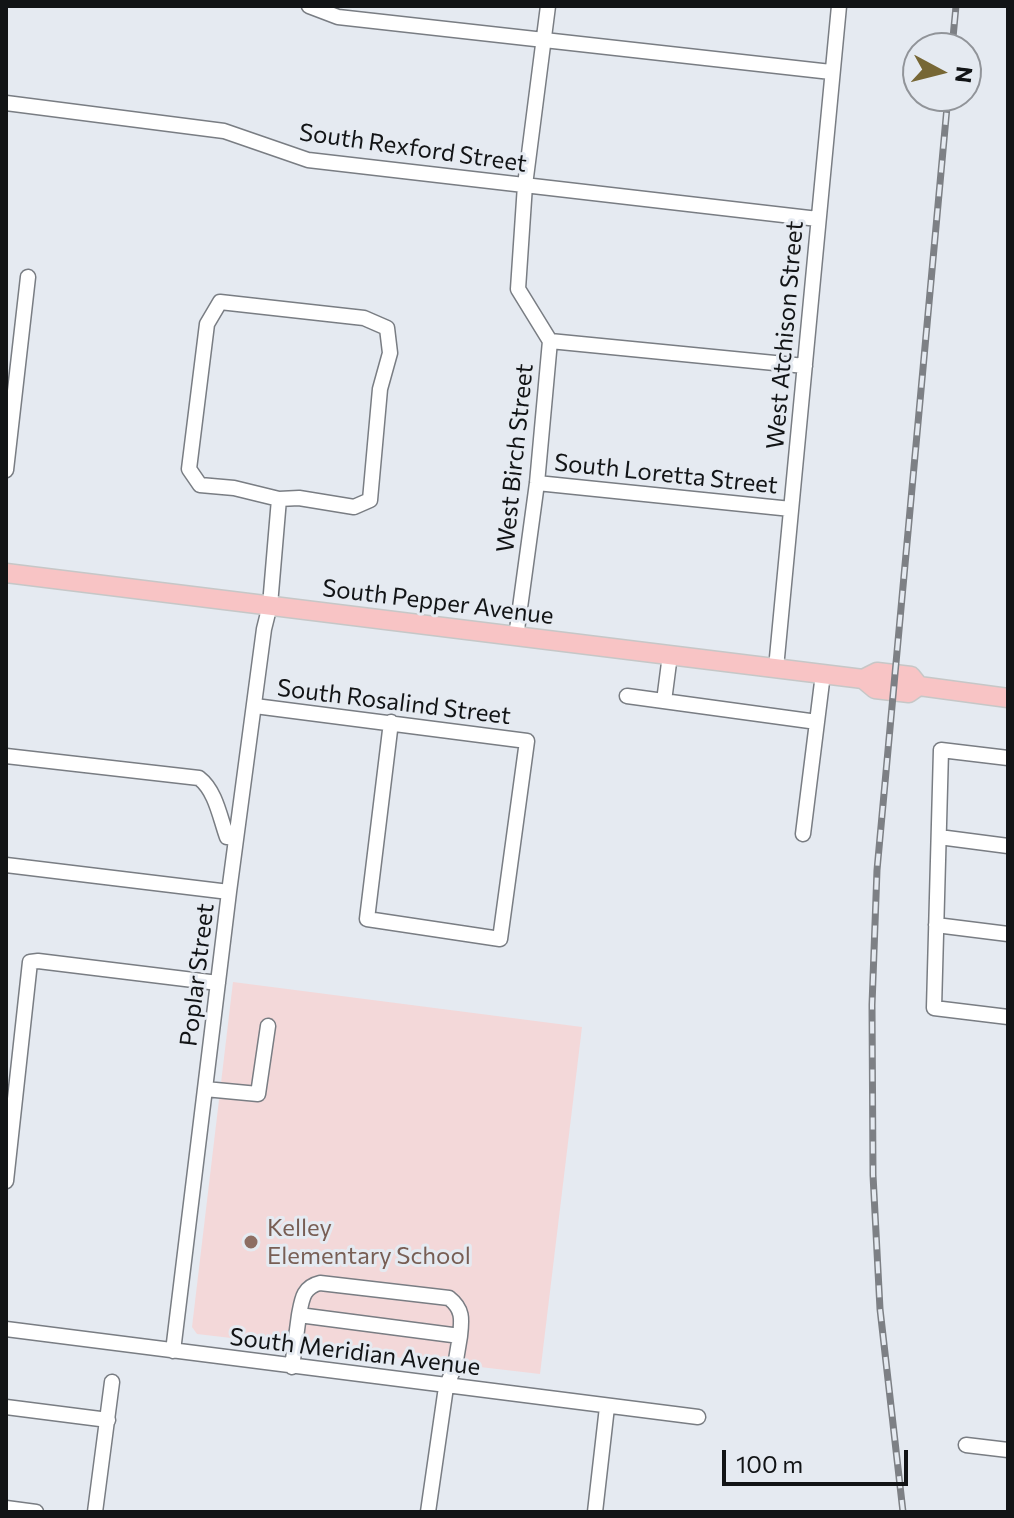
<!DOCTYPE html>
<html>
<head>
<meta charset="utf-8">
<style>
  body { margin:0 }
  #map { position:relative; width:1014px; height:1518px; overflow:hidden; background:#e5eaf1; font-family:Commissioner,sans-serif }
  canvas { display:block }
  .frame { position:absolute; inset:0; border:8px solid #121416; pointer-events:none }
  .north { position:absolute; left:902px; top:32px; width:80px; height:80px; box-sizing:border-box; background:#e5eaf1; border:2px solid #919499; border-radius:50%; rotate:97deg; font-size:22px; font-weight:700; line-height:32px; text-align:center; color:#121416 }
  .north::after { content:''; display:block; margin:auto; width:28px; height:36px; background:#776735; clip-path:polygon(50% 0,100% 100%,50% 72%,0 100%) }
  .scale { position:absolute; left:722px; top:1450px; width:186px; height:36px; box-sizing:border-box; border:4px solid #121416; border-top:0; padding-left:10px; font-size:24px; line-height:28px; white-space:nowrap; color:#121416; -webkit-text-stroke:6px #e5eaf1; paint-order:stroke }
</style>
</head>
<body>
<div id="map">
<canvas width="1014" height="1518"></canvas>
<div class="frame"></div>
<div class="north">N</div>
<div class="scale">100 m</div>
</div>
<script>
const g = document.querySelector('canvas').getContext('2d');
g.lineJoin = 'round';
function fill(path, color) { g.fillStyle = color; g.fill(path, 'evenodd'); }
function strokePath(path, color, width, dash) { g.strokeStyle = color; g.lineWidth = width; g.lineCap = dash ? 'butt' : 'round'; g.setLineDash(dash || []); g.stroke(path); }
function drawText(font, color, halo, rows, align = 'center') {
  g.font = font + ' Commissioner,sans-serif'; g.lineWidth = 6; g.setLineDash([]); g.textBaseline = 'middle'; g.strokeStyle = halo; g.fillStyle = color; for (const [text, x, y, turn = 0] of rows) {
    g.save(); g.translate(x, y); g.rotate((+turn || 0) * Math.PI / 180); g.textAlign = isNaN(turn) ? turn : align; if (halo) g.strokeText(text, 0, 0); g.fillText(text, 0, 0); g.restore();
  }
}
fill(new Path2D(`
  M233 982 582 1027 540 1374 197 1334 192 1327Z`), '#f3d8d9');
const minor = new Path2D(`
  M309 6 338 17 831 72
  M6 103 224 131 308 160 818 219
  M220 302 364 318 387 328 390 353 380 389 370 500 354 507 299 498 279 499 234 488 200 485 189 469 207 324Z
  M550 341 805 366
  M6 470 28 277
  M537 483 791 509
  M516 637 537 483 550 341 518 289 525 185 548 6
  M776 668 839 6
  M627 696 817 722
  M664 701 670 655
  M255 706 527 741 500 939 367 919 391 722
  M6 756 199 778C216 791 220 818 227 837L236 838
  M1008 758 941 750 934 1008 1008 1017
  M803 834 823 674
  M939 837 1008 846
  M6 865 229 892
  M936 925 1008 934
  M205 1089 258 1094 268 1026
  M6 1181 30 962 38 961 218 983
  M299 1315C302 1299 303 1287 320 1283L449 1298C463 1309 462 1319 460 1336
  M6 1329 698 1417
  M173 1351 229 892 264 629 270 605 279 499
  M292 1367 299 1315 460 1336 455 1366 446 1387 428 1512
  M6 1407 108 1420
  M966 1445 1008 1450
  M6 1508 36 1512
  M95 1512 112 1382
  M595 1512 607 1407`);
const major = new Path2D(`
  M6 573 863 679 877 672 911 676 919 686
  M863 679 875 689 909 693 919 686 1008 698`);
strokePath(minor, '#797d83', 17);
strokePath(major, '#c6c7c7', 21);
strokePath(minor, '#fff', 14);
strokePath(major, '#f8c4c5', 18);
const rail = new Path2D(`
  M952 48 956 6
  M903 1512 880 1309 873 1175 872 1005 877 870 948 96`);
strokePath(rail, '#7d8085', 7);
strokePath(rail, '#e5eaf1', 4, [12]);
for (const [x, y, r, color] of [
  [251,1242,8,"#8d6e63"]
]) { const dot = new Path2D(); dot.arc(x, y, r, 0, 2 * Math.PI); g.fillStyle = color; g.fill(dot); strokePath(dot, '#e5eaf1', 3); }
drawText('24px', '#121416', '#e5eaf1', [
  ["South Rexford Street",413,148,8],
  ["West Atchison Street",785,335,-85],
  ["West Birch Street",515,458,-84],
  ["South Loretta Street",666,474,6],
  ["South Pepper Avenue",438,602,7],
  ["South Rosalind Street",394,702,7],
  ["Poplar Street",197,975,-83],
  ["South Meridian Avenue",355,1352,7]
]);
drawText('24px', '#785e54', '#e5eaf1', [
  ["Kelley",267,1228],
  ["Elementary School",267,1256]
], 'left');
</script>
</body>
</html>
